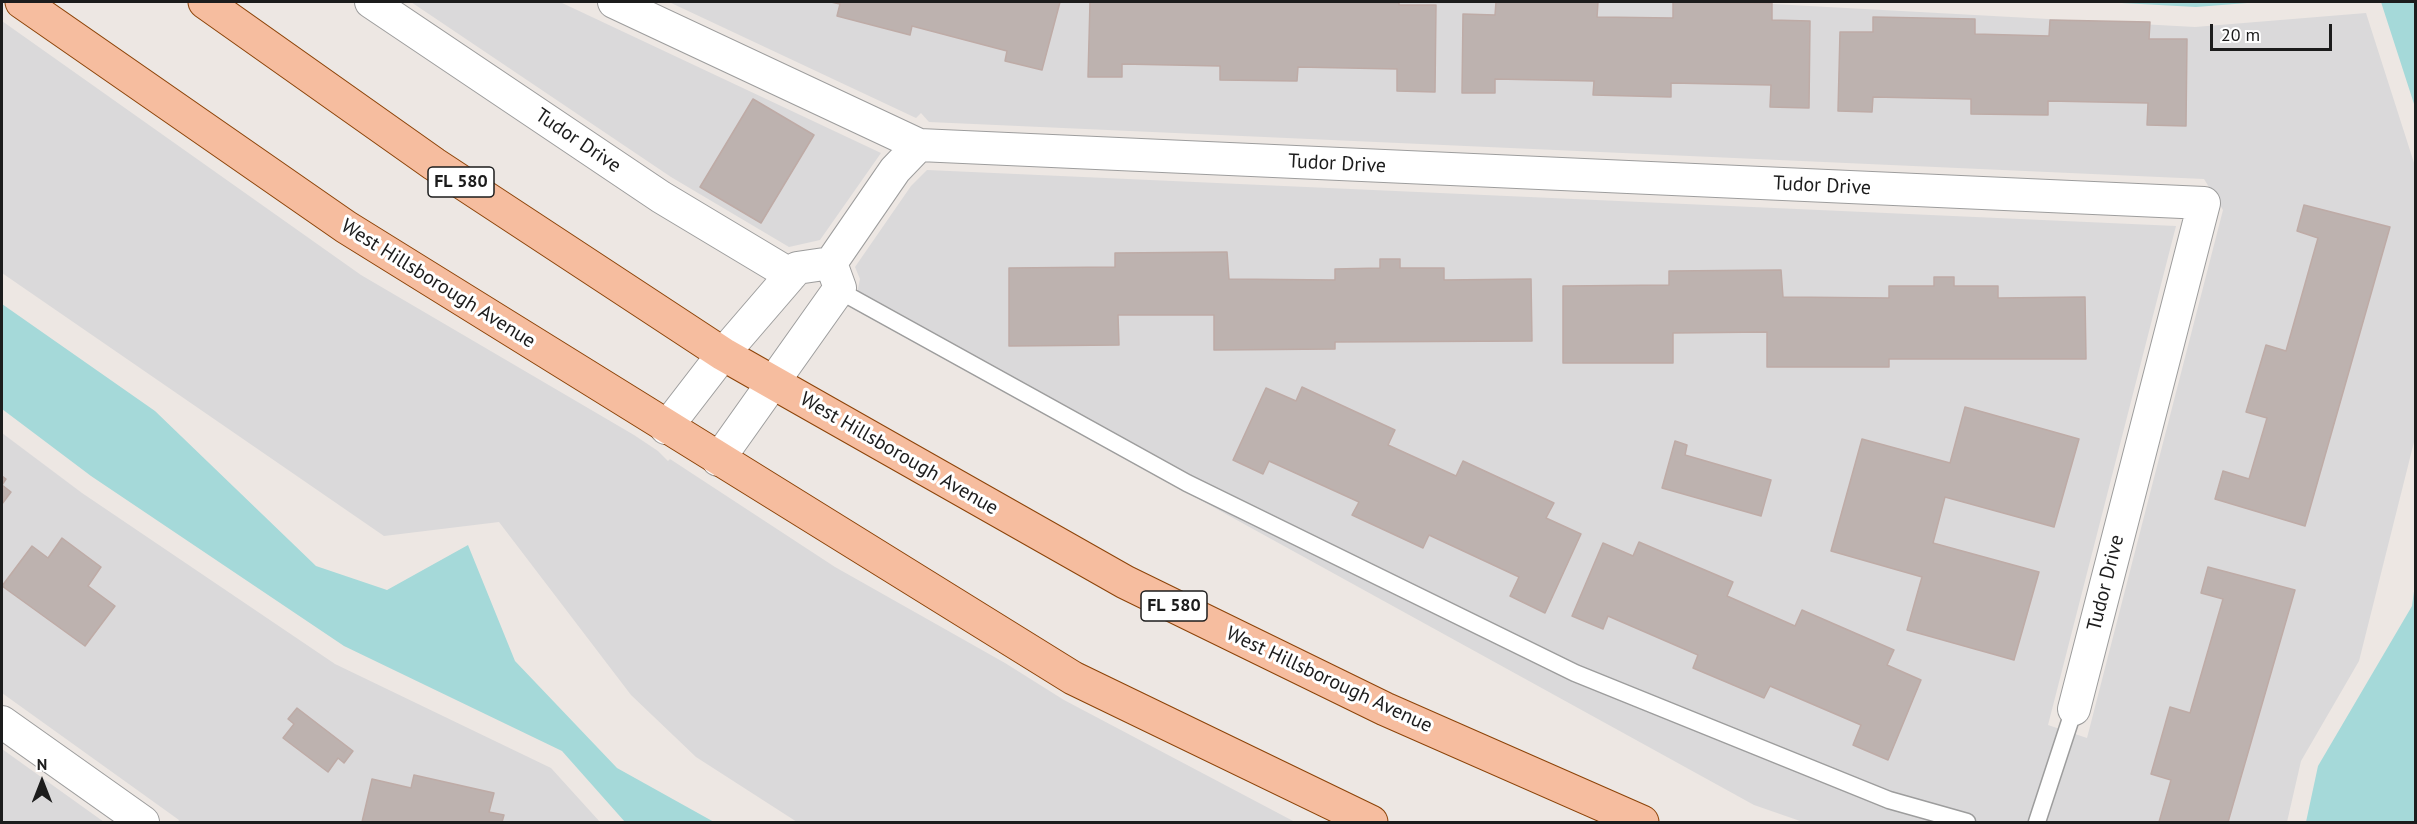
<!DOCTYPE html>
<html>
<head>
<meta charset="utf-8">
<style>
  body { margin:0 }
  #map { position:relative; width:2417px; height:824px; overflow:hidden; background:#ede7e3; font-family:"PT Sans",sans-serif }
  canvas { display:block }
  .frame { position:absolute; inset:0; border:3px solid #1c1c1c; pointer-events:none }
  .north { position:absolute; left:12px; top:752px; width:60px; height:60px; -webkit-text-stroke:4px #fff; paint-order:stroke; rotate:0deg; font-size:16px; font-weight:700; line-height:24px; text-align:center; color:#1c1c1c }
  .north::after { content:''; display:block; margin:auto; width:21px; height:27px; background:#1c1c1c; clip-path:polygon(50% 0,100% 100%,50% 72%,0 100%) }
  .scale { position:absolute; left:2210px; top:24px; width:122px; height:27px; box-sizing:border-box; border:3px solid #1c1c1c; border-top:0; padding-left:8px; font-size:18px; line-height:21px; white-space:nowrap; color:#1c1c1c; -webkit-text-stroke:4px #fff; paint-order:stroke }
</style>
</head>
<body>
<div id="map">
<canvas width="2417" height="824"></canvas>
<div class="frame"></div>
<div class="north">N</div>
<div class="scale">20 m</div>
</div>
<script>
const g = document.querySelector('canvas').getContext('2d');
g.lineJoin = 'round';
function fill(path, color) { g.fillStyle = color; g.fill(path, 'evenodd'); }
function strokePath(path, color, width, dash) { g.strokeStyle = color; g.lineWidth = width; g.lineCap = dash ? 'butt' : 'round'; g.setLineDash(dash || []); g.stroke(path); }
function drawText(font, color, halo, rows, align = 'center') {
  g.font = font + ' "PT Sans",sans-serif'; g.lineWidth = 6; g.setLineDash([]); g.textBaseline = 'middle'; g.strokeStyle = halo; g.fillStyle = color; for (const [text, x, y, turn = 0] of rows) {
    g.save(); g.translate(x, y); g.rotate((+turn || 0) * Math.PI / 180); g.textAlign = isNaN(turn) ? turn : align; if (halo) g.strokeText(text, 0, 0); g.fillText(text, 0, 0); g.restore();
  }
}
fill(new Path2D(`
  M411 2H560L881 153 820 240 789 247 671 177Z
  M669 2H1736L2195 27 2366 13 2415 166V438L2359 661 2301 761 2287 822H1803L1754 805 852 308 855 303 860 279 855 267 911 186 927 170 2176 226 2048 725 2087 738 2223 210 2204 179 929 122 921 113 916 118Z
  M2 21 361 275 634 435 658 451 668 461 670 459 835 567 1005 663 1064 700 1295 822H797L696 757 631 695 499 522 384 536 2 273Z
  M2 433 82 493 335 664 551 768 600 822H178L179 820 2 693Z
  M2 749 104 822H2Z`), '#dad9da');
fill(new Path2D(`
  M2103 2H2260L2196 7Z
  M2381 2H2415V107Z
  M2 304 155 411 316 566 387 590 468 545 515 661 617 768 714 822H625L562 751 344 646 91 476 2 409Z
  M2415 584V822H2306L2318 766 2412 606Z`), '#a5d9d9');
const building = new Path2D(`
  M831 2H1060L1042 70 1005 61 1007 51 912 26 910 35 837 16 840 4Z
  M1090 2H1399V5H1436L1435 92 1397 91V69L1298 67 1297 81 1220 80V66L1122 64V77H1088Z
  M1496 2H1598L1597 17 1673 18V2L1772 3V20L1810 21 1809 108 1770 107 1771 85 1671 83V97L1593 95 1594 81 1495 79V93H1462L1463 14 1495 15Z
  M1873 17 1975 19V34L2049 36 2050 20 2150 22 2149 39H2187L2186 126 2147 125 2148 103 2048 101V115L1971 114V99L1873 97 1872 112 1838 111 1840 32H1873Z
  M753 99 814 135 761 223 700 187Z
  M2304 205 2390 227 2305 526 2215 499 2223 471 2249 479 2267 418 2246 412 2266 345 2286 351 2318 238 2297 231Z
  M1227 252 1229 279 1335 280V269L1380 268V259H1400V268H1444V280L1531 279 1532 341 1335 342V349L1214 350V315H1118L1119 345 1009 346V268L1115 267V253Z
  M1781 270 1783 297 1889 298V286H1934V277H1954V286H1998V298L2085 297 2086 359H1889V367H1767V332L1673 333V363H1563V286L1669 285V271Z
  M1302 387 1395 430 1388 445 1456 476 1463 461 1554 503 1546 518 1581 534 1545 613 1510 596 1519 577 1429 535 1423 548 1352 515 1359 502 1269 461 1263 474 1233 460 1266 388 1296 401Z
  M1965 407 2079 439 2054 527 1945 497 1933 543 2039 572 2014 660 1907 630 1922 577 1831 551 1862 439 1950 463Z
  M1675 441 1687 445 1685 455 1771 480 1761 516 1662 488Z
  M2 476 6 479 2 485 11 492 2 504Z
  M62 538 101 567 88 586 115 606 85 646 2 586 32 546 48 558Z
  M1639 542 1733 582 1727 596 1795 626 1802 610 1894 650 1887 665 1921 680 1888 760 1853 745 1861 725 1770 686 1764 698 1693 668 1698 655 1608 616 1603 629 1572 616 1603 543 1633 556Z
  M2208 567 2295 590 2228 822H2159L2171 780 2151 774 2170 707 2190 713 2223 599 2201 593Z
  M297 708 353 751 344 763 338 758 328 772 283 738 294 724 288 719Z
  M414 775 494 793 489 812 504 815 502 822H362L372 779 411 788Z`);
fill(building, '#bdb2af');
strokePath(building, '#beaba6', 1.5);
const lane = new Path2D(`
  M838 290 1187 483 1575 673 1889 800 1967 822
  M2037 822 2074 709`);
const street = new Path2D(`
  M371 2 661 197 791 275
  M614 2 919 145 2204 203 2074 709
  M666 428 723 354 797 268 831 263 895 170 919 145
  M718 460 840 288 831 263
  M2 722 143 822`);
const primary = new Path2D(`
  M22 2 346 227 1073 678 1371 822
  M205 2 434 164 723 354 774 383 1125 582 1385 709 1642 822`);
strokePath(lane, '#9d9d9d', 19);
strokePath(street, '#9d9d9d', 34);
strokePath(primary, '#8c4308', 35);
strokePath(lane, '#fff', 16);
strokePath(street, '#fff', 32);
strokePath(primary, '#f6bd9f', 33);
for (const [x, y, w] of [
  [461,182,66],
  [1174,606,66]
]) { const box = new Path2D(); box.roundRect(x - w / 2, y - 15, w, 30, 4.5); g.fillStyle = '#fff'; g.fill(box); strokePath(box, '#1c1c1c', 1.5); }
drawText('bold 18px', '#1c1c1c', null, [
  ["FL 580",461,182],
  ["FL 580",1174,606]
]);
drawText('20px', '#1c1c1c', '#fff', [
  ["Tudor Drive",578,141,34],
  ["Tudor Drive",1337,164,3],
  ["Tudor Drive",1822,186,3],
  ["West Hillsborough Avenue",438,284,32],
  ["West Hillsborough Avenue",899,454,30],
  ["Tudor Drive",2106,583,-76],
  ["West Hillsborough Avenue",1329,680,25]
]);
</script>
</body>
</html>
